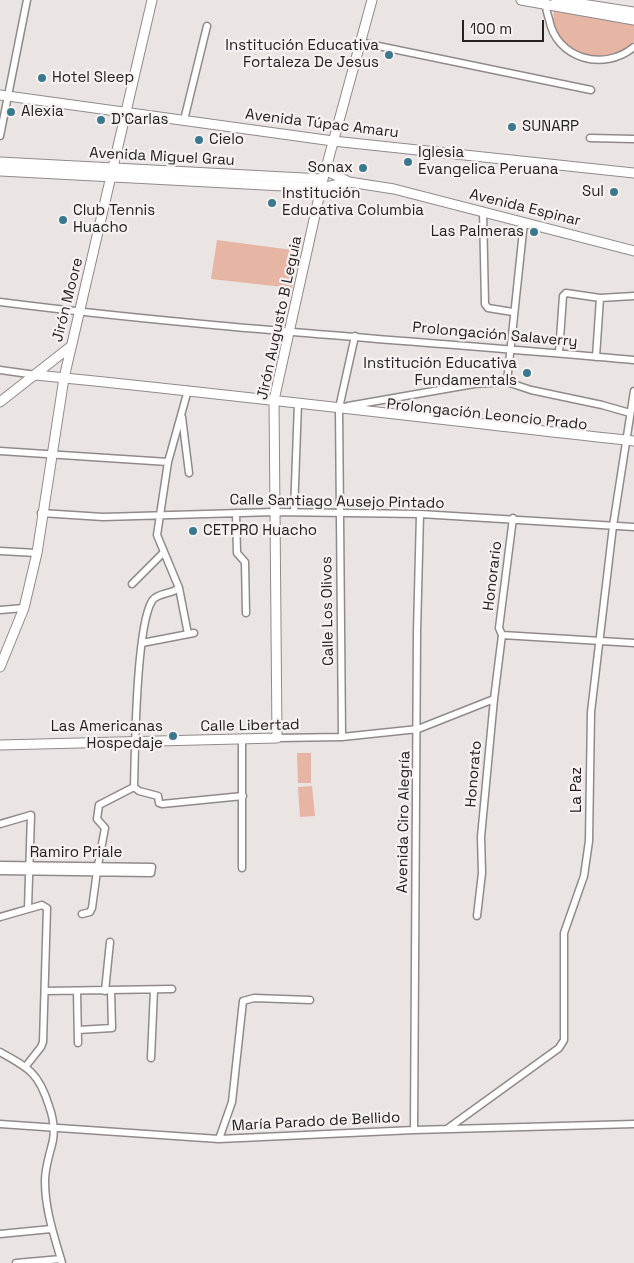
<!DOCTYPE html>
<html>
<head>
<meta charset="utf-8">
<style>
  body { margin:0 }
  #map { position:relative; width:634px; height:1263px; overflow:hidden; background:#eae5e3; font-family:"Space Grotesk",sans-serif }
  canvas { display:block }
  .scale { position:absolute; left:462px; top:20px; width:82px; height:22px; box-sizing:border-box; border:2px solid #232221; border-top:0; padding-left:6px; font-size:15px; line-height:18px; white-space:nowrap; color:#232221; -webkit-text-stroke:4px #f7f2f1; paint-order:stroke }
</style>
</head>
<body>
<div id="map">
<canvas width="634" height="1263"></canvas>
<div class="scale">100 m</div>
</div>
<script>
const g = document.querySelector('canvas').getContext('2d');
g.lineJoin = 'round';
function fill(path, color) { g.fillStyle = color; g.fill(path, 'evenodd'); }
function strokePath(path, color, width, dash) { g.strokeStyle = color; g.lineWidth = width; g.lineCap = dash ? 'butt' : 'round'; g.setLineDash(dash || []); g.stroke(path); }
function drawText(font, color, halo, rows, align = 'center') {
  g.font = font + ' "Space Grotesk",sans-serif'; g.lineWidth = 4.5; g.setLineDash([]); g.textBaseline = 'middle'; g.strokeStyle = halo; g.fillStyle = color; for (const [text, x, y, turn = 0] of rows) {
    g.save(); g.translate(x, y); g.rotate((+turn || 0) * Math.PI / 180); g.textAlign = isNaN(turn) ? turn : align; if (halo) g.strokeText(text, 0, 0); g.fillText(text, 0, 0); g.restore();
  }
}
fill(new Path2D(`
  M554 9 634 24V41C608 73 547 52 554 9Z
  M217 240 300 251 292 288 211 279Z
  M297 753H311V783H298Z
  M312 786 315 816 300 817 298 787Z`), '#e6b5a4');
const street = new Path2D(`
  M546 0C545 6 547 13 549 19 556 59 604 72 634 47
  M359 42 591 90
  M184 120 207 26
  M0 136 27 0
  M590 138 634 139
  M483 211 485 304 488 308 513 312
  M0 302C211 329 423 341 634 360
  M559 353 563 296 566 293 600 298 634 296
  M596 357 600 298
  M0 370 36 375
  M507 382 524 222
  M348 406 474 384 507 382 531 390 602 405 630 413
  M182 417 189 473
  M0 451 168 462
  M294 512 298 403
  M41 513 103 517 275 512 420 514 634 527
  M236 513 237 553 245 562 246 613
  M0 551 37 553
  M132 584 164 552
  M179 588 188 634
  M0 610 24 608
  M502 635 634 643
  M502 635 499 628 513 518
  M142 643 194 633
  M342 737 339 408 355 336
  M277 738 342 737 418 729 494 699
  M134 787C135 751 136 627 152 601 157 593 172 594 179 588L157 535 168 462 188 390
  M134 787 139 791 158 796 159 803 162 804 243 796
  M0 824 31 815 28 908
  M0 865 152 867 151 873 0 871
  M98 865 105 828 97 819 99 805 134 787
  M242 868V739
  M82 914 90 912 92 908 97 871
  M477 916 482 873 481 837 494 699 502 635
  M0 917 42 905 47 908 43 1042 41 1047 26 1066
  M45 991 172 989
  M77 991 78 1043
  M105 991 110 942
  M78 1030 112 1028 111 991
  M0 1052C29 1068 39 1073 49 1106 53 1117 55 1128 53 1140 50 1154 45 1166 45 1181 45 1210 54 1235 62 1263
  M151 1058 154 990
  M0 1124 219 1139 414 1130 634 1124
  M447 1129 559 1048 564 1040V933L584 876 589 841 591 712 613 526 634 391
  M414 1130 417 632 420 514
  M219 1139 232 1102 243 1001 254 998 310 1000
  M0 1234 51 1229
  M16 1263 61 1259`);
const secondary = new Path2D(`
  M521 0 634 20
  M556 0 634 12
  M0 95 333 141 634 173
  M0 162 323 179
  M325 170 349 182 394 189 634 251
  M0 171 321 188 349 182
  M36 375C236 395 435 419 634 441
  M0 402 70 347
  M0 667 24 608 37 553 64 378 152 0
  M0 745 277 738 274 400 323 179 372 0`);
strokePath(street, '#908b8a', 9);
strokePath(secondary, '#908b8a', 11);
strokePath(street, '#fff', 6);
strokePath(secondary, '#fff', 9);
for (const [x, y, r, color] of [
  [389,55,5,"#3a788e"],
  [42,78,5,"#3a788e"],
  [11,112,5,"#3a788e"],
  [101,120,5,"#3a788e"],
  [512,127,5,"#3a788e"],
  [199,140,5,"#3a788e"],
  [408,162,5,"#3a788e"],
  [363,168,5,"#3a788e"],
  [614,192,5,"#3a788e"],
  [272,203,5,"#3a788e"],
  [63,220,5,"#3a788e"],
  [534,232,5,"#3a788e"],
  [527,373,5,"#3a788e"],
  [193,531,5,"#3a788e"],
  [173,736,5,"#3a788e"]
]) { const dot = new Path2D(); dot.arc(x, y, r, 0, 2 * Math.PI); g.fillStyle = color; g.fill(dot); strokePath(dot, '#f7f2f1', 2); }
drawText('15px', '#232221', '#f7f2f1', [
  ["Institución Educativa",379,46,"right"],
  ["Fortaleza De Jesus",379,63,"right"],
  ["Hotel Sleep",52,78],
  ["Alexia",21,112],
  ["D'Carlas",111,120],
  ["SUNARP",522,127],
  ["Cielo",209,140],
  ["Iglesia",418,153],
  ["Evangelica Peruana",418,170],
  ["Sonax",353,168,"right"],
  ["Sul",604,192,"right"],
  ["Institución",282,194],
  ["Educativa Columbia",282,211],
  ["Club Tennis",73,211],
  ["Huacho",73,228],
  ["Las Palmeras",524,232,"right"],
  ["Institución Educativa",517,364,"right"],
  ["Fundamentals",517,381,"right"],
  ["CETPRO Huacho",203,531],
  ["Las Americanas",163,727,"right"],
  ["Hospedaje",163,744,"right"]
], 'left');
drawText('15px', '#232221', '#f7f2f1', [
  ["Avenida Túpac Amaru",322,124,7],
  ["Avenida Miguel Grau",162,157,3],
  ["Avenida Espinar",525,208,14],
  ["Jirón Moore",68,300,-76],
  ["Jirón Augusto B Leguia",280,318,-78],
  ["Prolongación Salaverry",495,335,5],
  ["Prolongación Leoncio Prado",487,415,6],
  ["Calle Santiago Ausejo Pintado",337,502,1],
  ["Honorario",493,576,-83],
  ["Calle Los Olivos",328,611,-91],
  ["Calle Libertad",250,726,-1],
  ["Honorato",474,774,-85],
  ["La Paz",577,790,-90],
  ["Avenida Ciro Alegría",404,822,-89],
  ["Ramiro Priale",76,853],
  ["María Parado de Bellido",316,1122,-3]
]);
</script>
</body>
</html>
